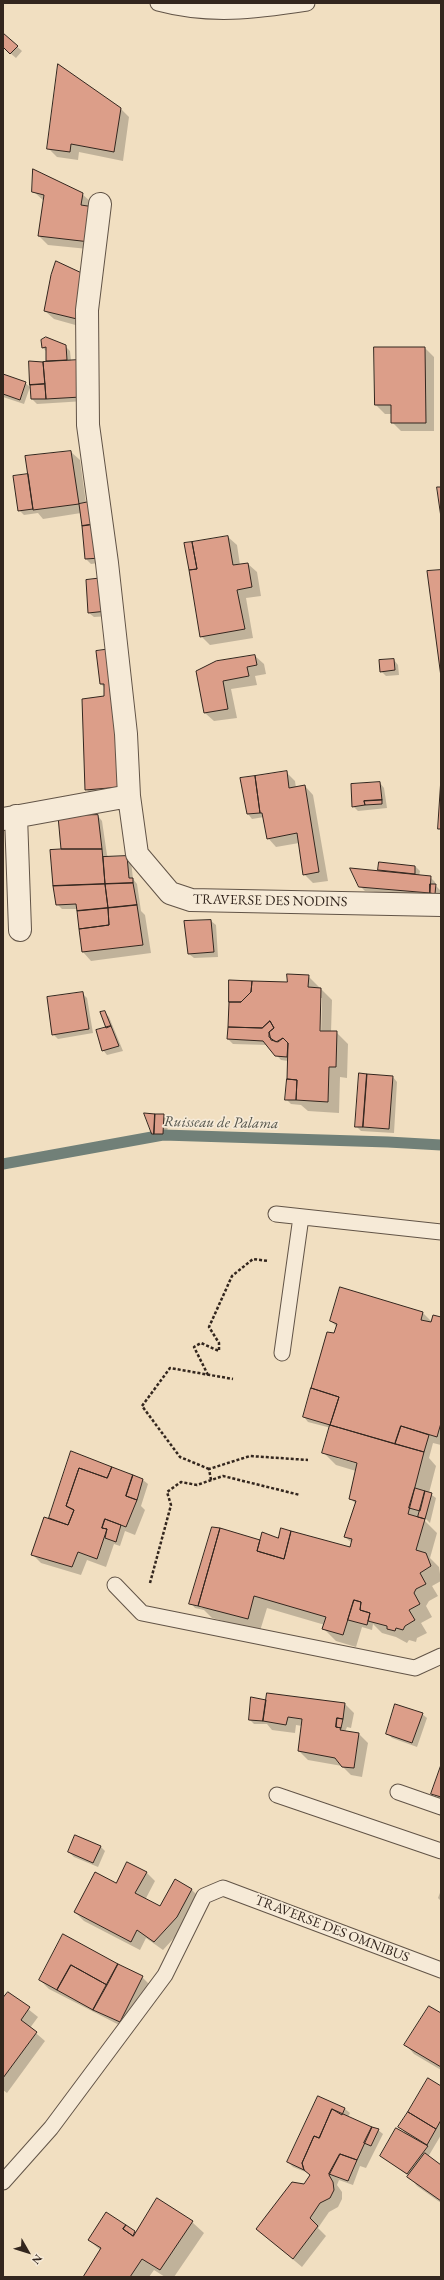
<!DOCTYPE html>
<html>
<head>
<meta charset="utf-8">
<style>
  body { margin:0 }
  #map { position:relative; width:444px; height:2280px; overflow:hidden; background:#f1dfc1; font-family:"EB Garamond",serif }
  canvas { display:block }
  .frame { position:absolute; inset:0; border:4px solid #33261e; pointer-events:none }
  .north { position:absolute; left:8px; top:2232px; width:40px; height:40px; -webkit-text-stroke:3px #f6ead7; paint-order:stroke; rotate:129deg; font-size:11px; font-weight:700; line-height:16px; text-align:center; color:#33261e }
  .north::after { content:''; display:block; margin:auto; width:14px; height:18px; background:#33261e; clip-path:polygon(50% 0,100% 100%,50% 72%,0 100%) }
</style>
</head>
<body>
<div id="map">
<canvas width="444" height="2280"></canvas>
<div class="frame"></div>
<div class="north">N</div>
</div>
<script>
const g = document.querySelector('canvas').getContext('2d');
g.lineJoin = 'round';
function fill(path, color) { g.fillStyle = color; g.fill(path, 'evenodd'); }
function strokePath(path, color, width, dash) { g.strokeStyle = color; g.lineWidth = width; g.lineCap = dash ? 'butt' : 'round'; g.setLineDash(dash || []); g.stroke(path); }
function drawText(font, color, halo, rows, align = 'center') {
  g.font = font + ' "EB Garamond",serif'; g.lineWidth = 3.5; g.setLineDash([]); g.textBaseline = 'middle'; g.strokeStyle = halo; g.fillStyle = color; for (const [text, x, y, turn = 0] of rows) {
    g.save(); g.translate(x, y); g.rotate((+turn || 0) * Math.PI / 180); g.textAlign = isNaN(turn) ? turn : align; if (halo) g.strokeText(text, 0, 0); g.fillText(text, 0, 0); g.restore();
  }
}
fill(new Path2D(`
  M3 34 22 51 16 58 3 47Z
  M120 108 129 117 123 161 79 152 78 160 57 157 48 148Z
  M33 191 82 194 91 202 98 250 48 245 39 236 44 201Z
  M57 263 86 328 54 319 45 311Z
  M42 340 65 346 70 351 71 361 85 401 37 404 32 399 30 362H47V352L43 348Z
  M375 348H425L434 357V431H401L392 422V414H385L376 405Z
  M3 375 25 383 30 387 24 404 3 397Z
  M71 452 80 460 86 503 105 562 91 564 86 559 81 513 43 519 38 513 24 515 19 510Z
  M228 537 237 545 240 565 248 564 257 572 261 596 246 598 253 638 210 645 201 636 185 544Z
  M87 581 111 616 94 617 89 613Z
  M98 652 130 796 95 798 86 789 105 697V688L101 684Z
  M255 656 264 664 266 674 255 676 257 685 231 689 237 718 214 721 205 713 198 671Z
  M394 660 398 665 399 675 386 676 381 671Z
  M286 772 295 781 296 788 305 786 313 795 328 881 313 883 304 874 299 843 276 847 268 838 264 817 252 819 248 814Z
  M380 783 384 788 387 808 358 811 353 806Z
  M98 816 102 821 107 855 109 858 126 857 131 861 133 879 137 884 141 911 145 915 151 953 91 961 83 952 78 909H62L57 904 63 851Z
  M380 863 415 866 420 871 419 876 430 877 435 882V885L440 890V898L365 891 360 886 379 872Z
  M211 921 216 925 218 957 194 958 189 954Z
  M308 976 332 1000 331 1032H336L348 1044 347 1078 340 1077 339 1113 308 1111 301 1105 291 1104 286 1099 288 1061 281 1060 267 1045 233 1044 228 1039 288 983ZM320 998H322L321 1036H319Z
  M82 993 87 998 93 1033 58 1039 53 1034Z
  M104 1012 109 1017 123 1051 107 1055 103 1050 107 1029Z
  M393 1077 397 1082 394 1133 361 1131 356 1126Z
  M164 1115 168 1120 167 1139 158 1138 153 1134Z
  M422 1312 432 1322 441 1318V1445L433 1443 429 1458 436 1466 429 1493 436 1498 430 1523 424 1517V1520L437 1533 430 1558 439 1567 441 1581 432 1586 438 1596 429 1601 426 1606 432 1617 421 1623 427 1633 417 1638 416 1642 409 1640 407 1643 396 1637 382 1633 373 1624 372 1630 362 1627 356 1647 336 1641 324 1629 325 1625 267 1608 260 1631 212 1618 204 1610 195 1608 191 1603 260 1541 279 1539 350 1549 352 1543 345 1537 356 1504 350 1498 356 1471 336 1465 324 1453 331 1428 308 1422 304 1417 337 1327 331 1321ZM337 1456 362 1463V1465L337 1458ZM195 1604 204 1606 203 1608 195 1606Z
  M72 1453 143 1480 148 1484 141 1506 145 1510 135 1535 125 1531 120 1546 114 1544 106 1567 87 1560 81 1575 41 1563 33 1555 49 1520Z
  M268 1694 345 1704 354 1713 351 1728 347 1727 345 1732 359 1734 368 1743 362 1777 351 1775 342 1766 308 1760 299 1751 302 1726 296 1725 295 1733 272 1730 267 1724H254L250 1720 267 1701Z
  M422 1714 427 1718 417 1747 392 1738 387 1733Z
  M441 1768V1799L432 1793Z
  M100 1846 105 1851 98 1867 74 1857 69 1852Z
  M146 1872 155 1881 145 1900 161 1908 191 1889 200 1898 185 1926 163 1950 146 1938 140 1950 84 1921 75 1912 116 1885Z
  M441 1890V1901L438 1898Z
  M142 1977 151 1986 129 2030 49 1989 40 1980Z
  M8 1993 38 2017 30 2028 45 2041 7 2093 3 2090V2000Z
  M441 2014V2070L414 2054 406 2045Z
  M441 2087V2135L428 2157 441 2166V2203L417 2186 409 2176 381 2156 407 2135 400 2127Z
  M318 2097 345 2109 350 2113 348 2117 378 2130 383 2134 366 2168 360 2166 353 2185 339 2180 337 2185 342 2192V2199L338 2207 329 2212 318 2228 326 2236 302 2267 257 2229 304 2185 311 2175 307 2171 308 2173 293 2167 288 2162Z
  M157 2199 192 2222 204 2233 174 2277H165L154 2270 149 2277H84L101 2251 89 2240 106 2214 136 2233Z`), '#0003');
strokePath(new Path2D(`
  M3 1164 163 1135 388 1142 441 1145`), '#718078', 11);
const building = new Path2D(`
  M3 33 18 46 10 54 3 47Z
  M58 64 121 108 114 152 71 144 70 152 47 149Z
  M33 169 83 193 81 205 94 207 90 242 38 236 44 195 32 192Z
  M56 261 86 275 77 319 44 311 51 275Z
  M46 337 66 345 67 360 46 361V347L42 348 41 340Z
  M374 347H425L426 423H391V405H375Z
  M79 360 81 397 46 399 43 362Z
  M29 361 43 362 45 384 30 385Z
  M3 374 26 382 20 400 3 394Z
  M45 384 46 399H31L30 385Z
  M71 451 79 504 33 510 25 456Z
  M28 474 33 509 18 511 13 476Z
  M437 487H441V517Z
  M94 501 96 524 82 526 79 504Z
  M96 524 101 558 85 559 82 526Z
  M228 536 233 565 248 563 252 587 237 590 245 629 200 637 189 570 197 569 192 542Z
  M192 542 197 569 189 570 184 543Z
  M441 570V677L427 571Z
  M103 578 107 611 88 613 86 580Z
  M111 649 121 787 85 790 82 699 104 696V684H100L96 651Z
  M255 655 257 665 247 667 249 676 223 681 228 709 204 713 196 671 216 661Z
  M394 659 395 670 380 672 379 660Z
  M287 771 289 788 305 785 319 872 303 875 297 833 267 839 262 813H260L255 776Z
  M255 776 260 813 247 814 240 778Z
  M441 778V829H438Z
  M380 782 382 800 364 801 365 805 352 807 351 784Z
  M382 800V804L365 805 364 801Z
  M98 815 102 849H61L58 816Z
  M61 849H102L105 884 53 886 50 850Z
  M127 856 129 878H133V883L105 884 103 857Z
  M379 862 415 866V874L378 870Z
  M350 868 431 876 430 893 359 887Z
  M133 883 137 905 108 908 105 884Z
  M105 884 108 908 77 911 76 904 56 905 53 886Z
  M430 884H436L435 894 430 893Z
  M137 905 143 945 82 952 79 929 109 925 108 908Z
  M108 908 109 925 79 929 77 911Z
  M211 920 214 952 188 954 184 921Z
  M287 974 309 975 308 987 321 988 320 1031H337L336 1067H329L328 1102 296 1100 297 1080 287 1079 288 1043 283 1038 278 1042 271 1040 269 1032 274 1028 270 1021 262 1028 228 1027 229 1002H241L251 992 252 981 287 982Z
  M229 980 252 981 251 992 241 1002H229Z
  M83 992 89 1029 52 1035 47 997Z
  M105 1011 111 1026 106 1028 100 1012Z
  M270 1021 274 1028 269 1032V1037L276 1042 283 1038 288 1043 287 1057 275 1056 263 1041 227 1039 228 1027 262 1028Z
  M111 1026 119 1046 102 1051 96 1030Z
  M359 1073 367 1074 363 1127H355Z
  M367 1074 393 1076 389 1129 363 1127Z
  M287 1079 297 1080 296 1100H285Z
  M144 1113 155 1114 154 1134H152Z
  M155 1114H164L163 1134H154Z
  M340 1287 423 1312 421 1320 431 1322 433 1315 441 1317V1423L437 1437 401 1426 395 1444 330 1425 339 1397 311 1388 327 1332 334 1333 337 1324 330 1321Z
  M311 1388 339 1397 330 1425 303 1417Z
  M330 1425 424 1452 408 1514 425 1519 416 1550 426 1553 431 1566 420 1573 426 1584 416 1589 414 1593 420 1604 409 1610 415 1620 405 1626 403 1630 396 1628 395 1631 387 1629V1626L368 1621 370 1613 360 1610 361 1602 354 1600 343 1635 322 1629 326 1617 254 1596 248 1619 198 1606 220 1528 260 1540 257 1551 284 1559 291 1531 350 1547 352 1539 344 1537 356 1501 349 1499 357 1463 322 1453Z
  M401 1426 429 1435 424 1452 395 1444Z
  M71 1451 112 1467 107 1478 79 1468 66 1506 74 1510 68 1525 49 1518Z
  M112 1467 133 1475 126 1496 137 1500 126 1527 105 1519 102 1528 107 1529 97 1559 78 1552 72 1567 31 1555 44 1517 68 1525 74 1510 66 1506 79 1468 107 1478Z
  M133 1475 143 1479 137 1500 126 1496Z
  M415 1488 425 1491 420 1511 409 1508Z
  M425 1491 432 1493 425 1519 418 1517Z
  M105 1519 121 1525 116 1542 105 1538 107 1529 102 1528Z
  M212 1527 220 1528 198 1606 189 1604Z
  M281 1528 291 1531 284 1559 257 1551 262 1532 278 1538Z
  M354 1600 361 1602 360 1610 370 1613 367 1625 348 1620Z
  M267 1693 345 1703 343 1719 337 1718 336 1727 341 1728 340 1730 359 1733 354 1768 342 1767 335 1758 298 1751 302 1719 288 1717 286 1725 263 1721Z
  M251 1697 266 1700 263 1721 249 1720Z
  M395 1704 423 1713 412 1743 386 1734Z
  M337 1718 343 1719 341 1728 336 1727Z
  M441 1765V1797L431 1794Z
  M75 1835 101 1846 93 1863 68 1852Z
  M127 1862 147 1872 135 1893 160 1906 175 1879 192 1889 177 1917 154 1942 137 1930 131 1942 74 1912 95 1872 116 1883Z
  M63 1934 118 1964 107 1985 71 1965 57 1990 39 1980Z
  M118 1964 143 1976 120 2022 93 2010Z
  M71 1965 107 1985 93 2010 57 1990Z
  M8 1992 30 2007 21 2020 37 2032 3 2078V1998Z
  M429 2006 441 2013V2067L404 2045Z
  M428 2078 441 2086V2120L436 2129 408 2112Z
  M318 2096 345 2108 342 2115 332 2109 319 2138 314 2136 302 2163 304 2170 287 2162Z
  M332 2109 372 2127 357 2160 340 2154 329 2175 333 2182 334 2190 330 2198 320 2203 310 2218 318 2226 293 2259 256 2229 292 2182 304 2184 310 2175 304 2170 302 2163 314 2136 319 2138Z
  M408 2112 436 2129 427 2145 398 2127Z
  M372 2127 379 2129 371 2146 364 2143Z
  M396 2128 428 2146 407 2174 380 2156Z
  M425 2153 441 2165V2201L407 2177Z
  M340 2154 357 2160 348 2181 329 2174Z
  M157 2198 193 2221 160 2270 142 2259 130 2277H83L101 2248 88 2240 106 2212 126 2225 123 2229 133 2236Z
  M126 2225 135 2231 133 2236 123 2229Z`);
fill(building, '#dc9e89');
strokePath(building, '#33261e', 1);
const service = new Path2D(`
  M158 3C210 17 255 11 307 3
  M276 1214 441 1232
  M282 1353 301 1217
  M115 1585 142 1613 415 1668 441 1656
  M398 1792 441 1807
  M277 1795 441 1851
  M3 2182 51 2128 165 1975 204 1896 223 1888 441 1970`);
const minor = new Path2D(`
  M100 204 87 310 88 425 107 563 126 734 129 796
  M16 816 20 930
  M3 819 129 796 137 854 170 893 191 900 441 905`);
strokePath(service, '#625447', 17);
strokePath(minor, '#625447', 24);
strokePath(new Path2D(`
  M208 1375 194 1347 201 1343 219 1351V1343L209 1327 232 1276 253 1259 268 1261
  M209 1469 180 1457 142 1406 170 1368 233 1379
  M211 1480 209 1469 250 1456 308 1460
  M150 1583 171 1505 167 1492 181 1482 197 1485 223 1476 300 1495`), '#33261e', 2.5, [3, 2]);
strokePath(service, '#f6ead7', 15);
strokePath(minor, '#f6ead7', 22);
drawText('14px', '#33261e', '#f6ead7', [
  ["TRAVERSE DES NODINS",270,901,1],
  ["TRAVERSE DES OMNIBUS",332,1929,21]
]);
drawText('italic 15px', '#52534b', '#f6ead7', [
  ["Ruisseau de Palama",221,1123,1]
]);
</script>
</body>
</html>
